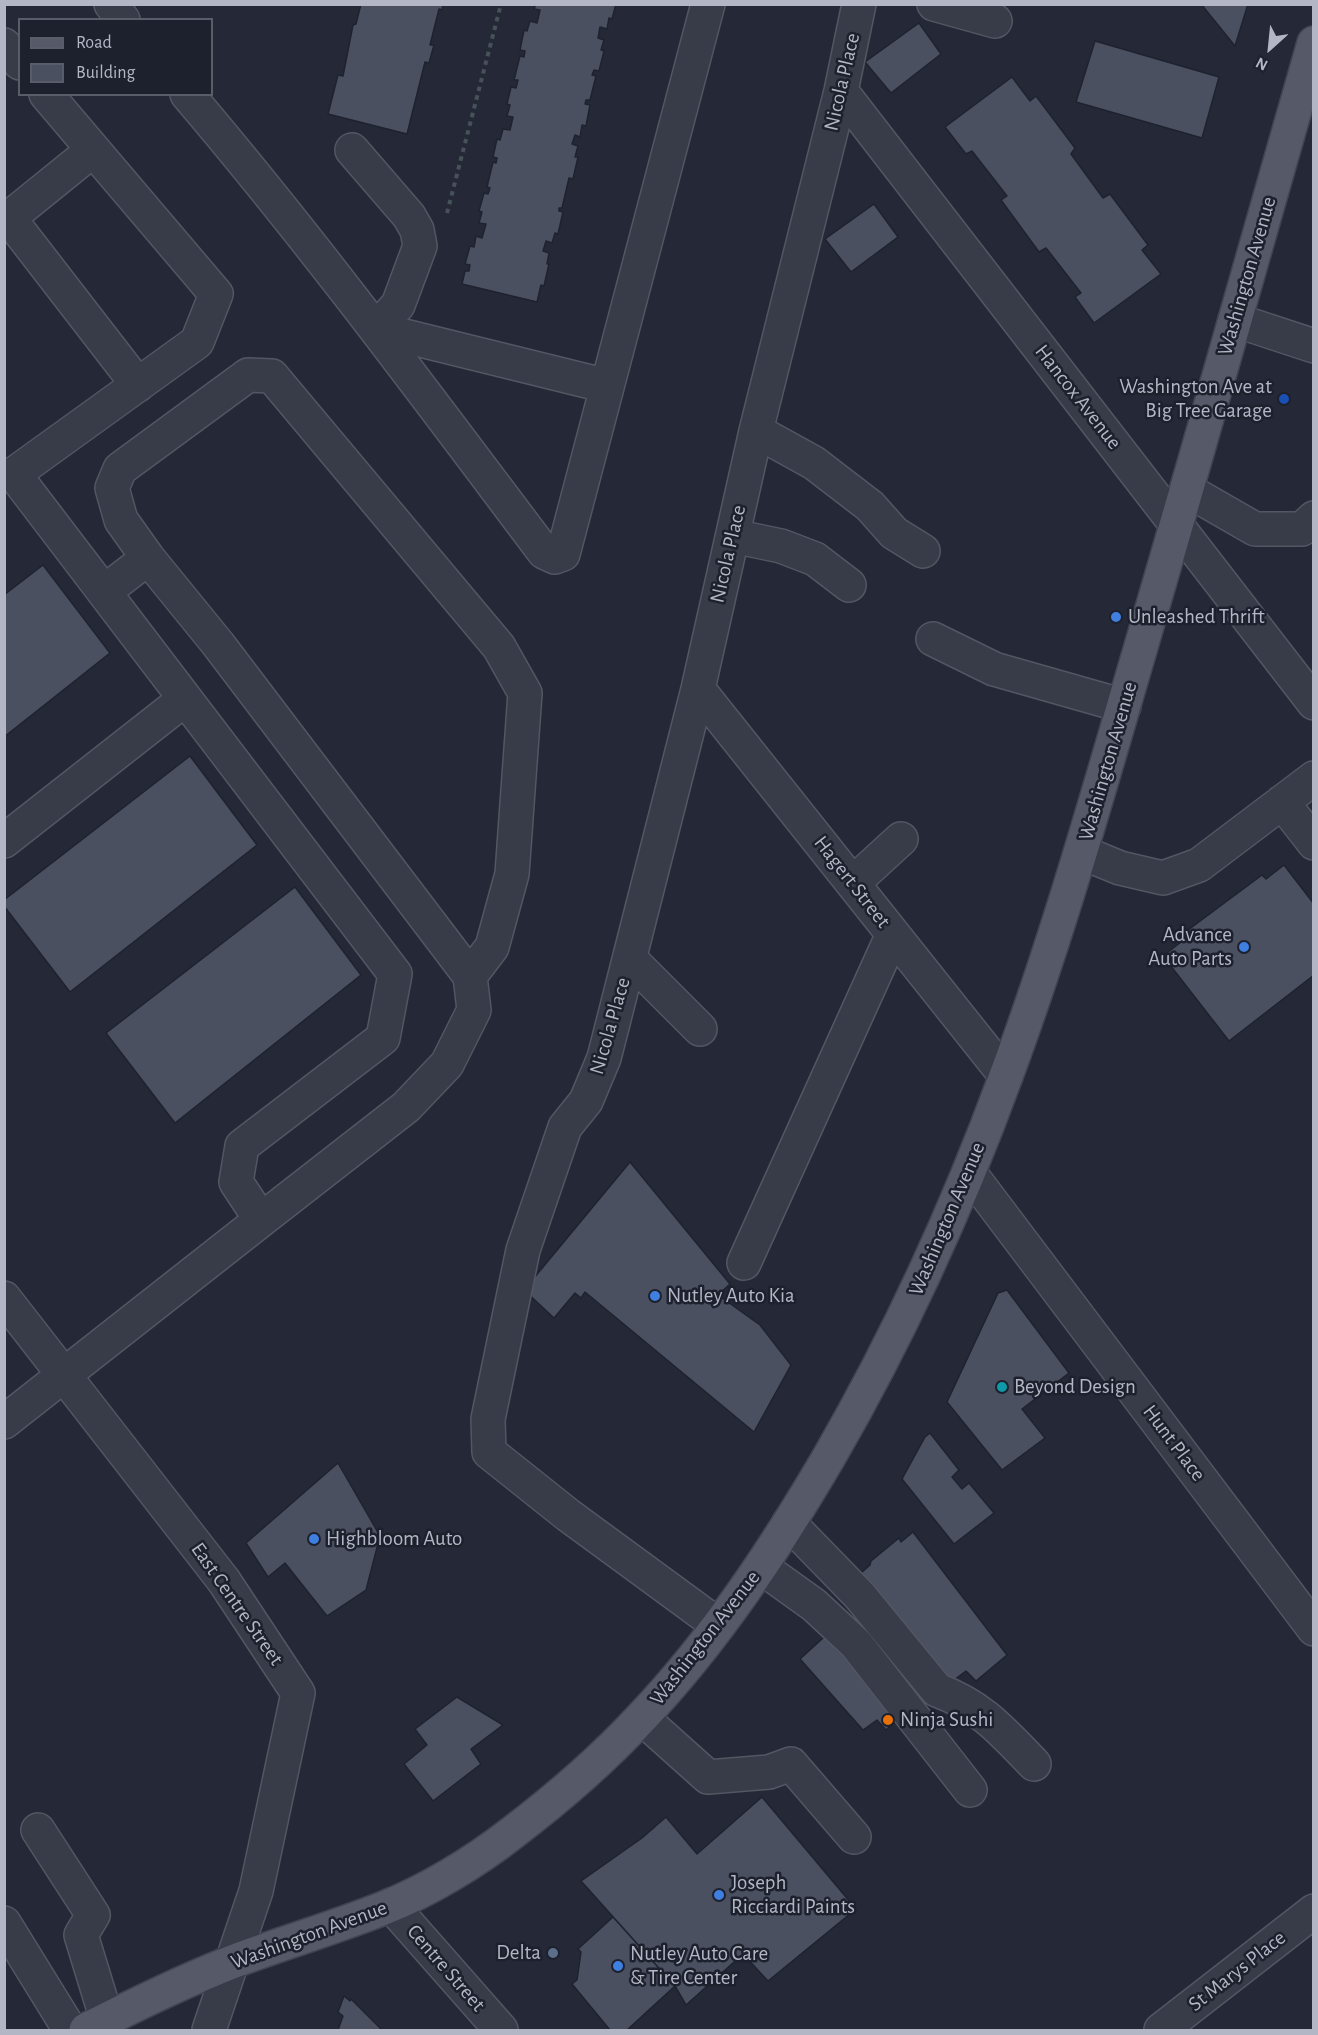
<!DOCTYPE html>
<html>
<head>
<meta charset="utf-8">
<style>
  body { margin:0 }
  #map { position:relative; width:1318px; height:2035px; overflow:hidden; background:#252937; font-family:"Alegreya Sans",sans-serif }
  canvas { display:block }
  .frame { position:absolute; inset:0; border:6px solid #b3b6c4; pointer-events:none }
  .legend { position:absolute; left:18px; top:18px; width:195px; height:78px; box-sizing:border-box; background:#1d212d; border:2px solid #595d69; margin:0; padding:8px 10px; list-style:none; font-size:18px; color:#b3b6c4 }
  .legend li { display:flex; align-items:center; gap:12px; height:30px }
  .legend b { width:30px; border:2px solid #595d69 }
  .north { position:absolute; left:1240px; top:18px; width:60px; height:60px; -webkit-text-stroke:4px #1d212d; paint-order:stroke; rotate:207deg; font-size:16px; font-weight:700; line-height:24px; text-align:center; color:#b3b6c4 }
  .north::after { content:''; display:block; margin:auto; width:21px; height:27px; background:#b3b6c4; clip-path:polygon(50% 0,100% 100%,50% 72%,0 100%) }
</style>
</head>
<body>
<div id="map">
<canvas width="1318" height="2035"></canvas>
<div class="frame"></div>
<ul class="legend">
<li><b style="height:8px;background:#565a68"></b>Road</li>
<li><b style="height:16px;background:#4b5061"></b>Building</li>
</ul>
<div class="north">N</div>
</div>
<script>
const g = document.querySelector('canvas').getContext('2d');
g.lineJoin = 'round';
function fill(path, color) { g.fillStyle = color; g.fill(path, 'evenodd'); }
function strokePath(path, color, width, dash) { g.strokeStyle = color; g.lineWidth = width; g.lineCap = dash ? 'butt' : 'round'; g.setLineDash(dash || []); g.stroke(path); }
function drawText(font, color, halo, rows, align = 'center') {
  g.font = font + ' "Alegreya Sans",sans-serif'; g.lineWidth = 5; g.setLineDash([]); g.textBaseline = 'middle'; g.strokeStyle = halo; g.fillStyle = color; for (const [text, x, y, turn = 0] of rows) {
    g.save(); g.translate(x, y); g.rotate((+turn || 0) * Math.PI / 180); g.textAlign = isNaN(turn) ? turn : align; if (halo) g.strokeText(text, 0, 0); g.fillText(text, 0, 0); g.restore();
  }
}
const building = new Path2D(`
  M361 4H443L442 10 439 9 430 45H434L429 63 425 62 407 134 328 114 338 75 343 76 353 25 356 24Z
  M536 4H616L612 19 609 18 607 29 600 27 598 38 604 40 601 50 604 51 599 71 594 70 592 75 596 76 590 100H586L585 104 590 105 586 126 582 125 580 137 575 135 572 144 578 146 575 157H578L573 179 569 178 562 208H559V211L563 212 558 234 555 233 552 243 546 241 543 251 549 253 547 264H549L544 286 541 285 537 302 462 284 465 271H469L470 265 465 264 470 246 474 247 476 236 482 238 486 224 479 223 482 212 479 211 484 193 488 194 490 188 487 187 493 162 496 163 497 158 493 157 497 139 500 140 503 129 510 130 513 117 507 116 510 105 507 104 511 87 516 88 518 80H514L520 56 524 57 525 51 520 50 524 30 527 31 530 21 537 23 540 10 534 9Z
  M1201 4H1248L1235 46Z
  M919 23 941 54 891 93 865 62Z
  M1095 41 1219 77 1202 138 1076 102Z
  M1012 77 1030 101 1036 96 1075 148 1071 154 1103 198 1110 194 1148 245 1142 250 1161 274 1094 323 1075 297 1081 293 1046 248 1039 252 1001 200 1007 196 972 151 966 154 945 127Z
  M874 204 898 237 851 272 825 239Z
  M43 565 110 653 4 737V595Z
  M190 756 257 845 70 992 4 906V900Z
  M1284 865 1314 904V975L1229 1041 1163 956 1186 938 1184 933 1262 875 1266 879Z
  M295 887 361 975 175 1123 106 1033Z
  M630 1162 730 1284 718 1295 760 1325 791 1365 754 1432 585 1292 581 1298 575 1293 554 1318 524 1290Z
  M1007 1290 1069 1373 1022 1409 1045 1438 1002 1470 947 1402 998 1293Z
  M930 1433 959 1470 952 1477 962 1489 969 1483 994 1513 954 1544 902 1479 925 1437Z
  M338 1463 380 1536 366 1590 327 1616 285 1563 268 1577 246 1543Z
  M913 1532 1007 1655 976 1681 966 1671 946 1686 861 1573 870 1565 871 1561 899 1538 901 1542Z
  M834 1628 900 1717 886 1730 877 1720 863 1730 800 1659Z
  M457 1697 503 1725 471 1749 481 1764 433 1801 404 1764 427 1745 415 1729Z
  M762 1797 856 1909 768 1981 743 1954 686 2005 675 1986 581 1881 642 1838 666 1817 697 1854Z
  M613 1917 675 1986 627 2030H610L572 1984 577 1980 581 1952 578 1949Z
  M344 1996 350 2001 351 1999 382 2030H338L343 2016 338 2012Z`);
fill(building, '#4b5061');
strokePath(building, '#1f222f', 1.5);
const minor = new Path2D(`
  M111 4 123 20
  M934 4 995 21
  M4 45 20 63
  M841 91 1314 703
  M187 94C313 242 428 398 544 552L555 557 563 554 708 4
  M93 150 9 218 138 385
  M352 150 409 216 417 230 420 246 398 305 376 329
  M1235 320 1314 346
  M376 329 607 386
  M756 431 814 463 870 506 894 533 923 551
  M1187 490 1255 529H1302L1314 518
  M733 536 781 546 815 559 849 585
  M104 592 148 558
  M933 639 994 669 1124 706
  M698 689 1006 1076
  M1282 802 1314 843
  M4 841 185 699
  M1081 852 1120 868 1163 878 1199 865 1314 778
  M853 883 901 839
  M630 959 700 1029
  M969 1172 1314 1629
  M261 1220 406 1107 447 1064 474 1010 470 976 218 644 148 558 121 520 112 488 120 469 248 375 272 376 499 647 525 693 512 874 492 947 470 976
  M744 1263 893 934
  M4 1298 224 1581 298 1693 256 1891 209 2030
  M4 1422 261 1220 236 1182 242 1146 383 1038 395 974 14 474 197 342 216 294 46 94
  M789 1523 860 1596 937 1690C981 1706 1002 1731 1034 1764
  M761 1567 814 1605 856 1644 970 1790
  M718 1625 568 1515 489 1452 488 1419 523 1250 565 1127 586 1101 604 1058 698 689 756 431 841 91 859 4
  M642 1718 708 1777 769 1772 791 1764 854 1837
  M38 1830 93 1915 81 1935 107 2020
  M391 1905 501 2030
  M4 1923 70 2030
  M1161 2030 1314 1911`);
const major = new Path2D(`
  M86 2030C134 2005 182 1982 232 1962 282 1943 334 1928 384 1908 427 1891 475 1862 512 1833 558 1798 602 1760 641 1718 715 1640 775 1549 829 1457 899 1336 958 1207 1006 1076 1058 936 1098 793 1140 650 1199 448 1256 246 1314 43`);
strokePath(minor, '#535663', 36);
strokePath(major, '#414451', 36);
strokePath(new Path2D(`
  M447 213 501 4`), '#465258', 4, [4.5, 4.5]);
strokePath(minor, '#383b48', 33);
strokePath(major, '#565a68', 33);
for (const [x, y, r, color] of [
  [1284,399,6,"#1a4fb4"],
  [1116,617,6,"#3f7fe0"],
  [1244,947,6,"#3f7fe0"],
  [655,1296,6,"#3f7fe0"],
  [1002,1387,6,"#0f9aa8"],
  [314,1539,6,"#3f7fe0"],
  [888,1720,6,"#e8710a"],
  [719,1895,6,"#3f7fe0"],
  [553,1953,6,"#5c6f8a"],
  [618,1966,6,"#3f7fe0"]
]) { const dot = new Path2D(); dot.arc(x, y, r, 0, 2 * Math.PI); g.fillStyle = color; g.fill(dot); strokePath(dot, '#1d212d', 2); }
drawText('21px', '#b3b6c4', '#1d212d', [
  ["Nicola Place",842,82,-77],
  ["Washington Avenue",1247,276,-74],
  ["Hancox Avenue",1078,397,52],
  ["Nicola Place",728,554,-77],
  ["Washington Avenue",1108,761,-74],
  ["Hagert Street",852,882,52],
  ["Nicola Place",610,1026,-74],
  ["Washington Avenue",947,1219,-67],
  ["Hunt Place",1174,1443,53],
  ["East Centre Street",237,1604,55],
  ["Washington Avenue",705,1638,-52],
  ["Washington Avenue",309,1935,-20],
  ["Centre Street",446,1968,49],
  ["St Marys Place",1237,1971,-38]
]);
drawText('21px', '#b3b6c4', '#1d212d', [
  ["Washington Ave at",1272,387,"right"],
  ["Big Tree Garage",1272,411,"right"],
  ["Unleashed Thrift",1128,617],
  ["Advance",1232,935,"right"],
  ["Auto Parts",1232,959,"right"],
  ["Nutley Auto Kia",667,1296],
  ["Beyond Design",1014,1387],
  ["Highbloom Auto",326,1539],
  ["Ninja Sushi",900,1720],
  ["Joseph",731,1883],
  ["Ricciardi Paints",731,1907],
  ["Delta",541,1953,"right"],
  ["Nutley Auto Care",630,1954],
  ["& Tire Center",630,1978]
], 'left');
</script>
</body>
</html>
